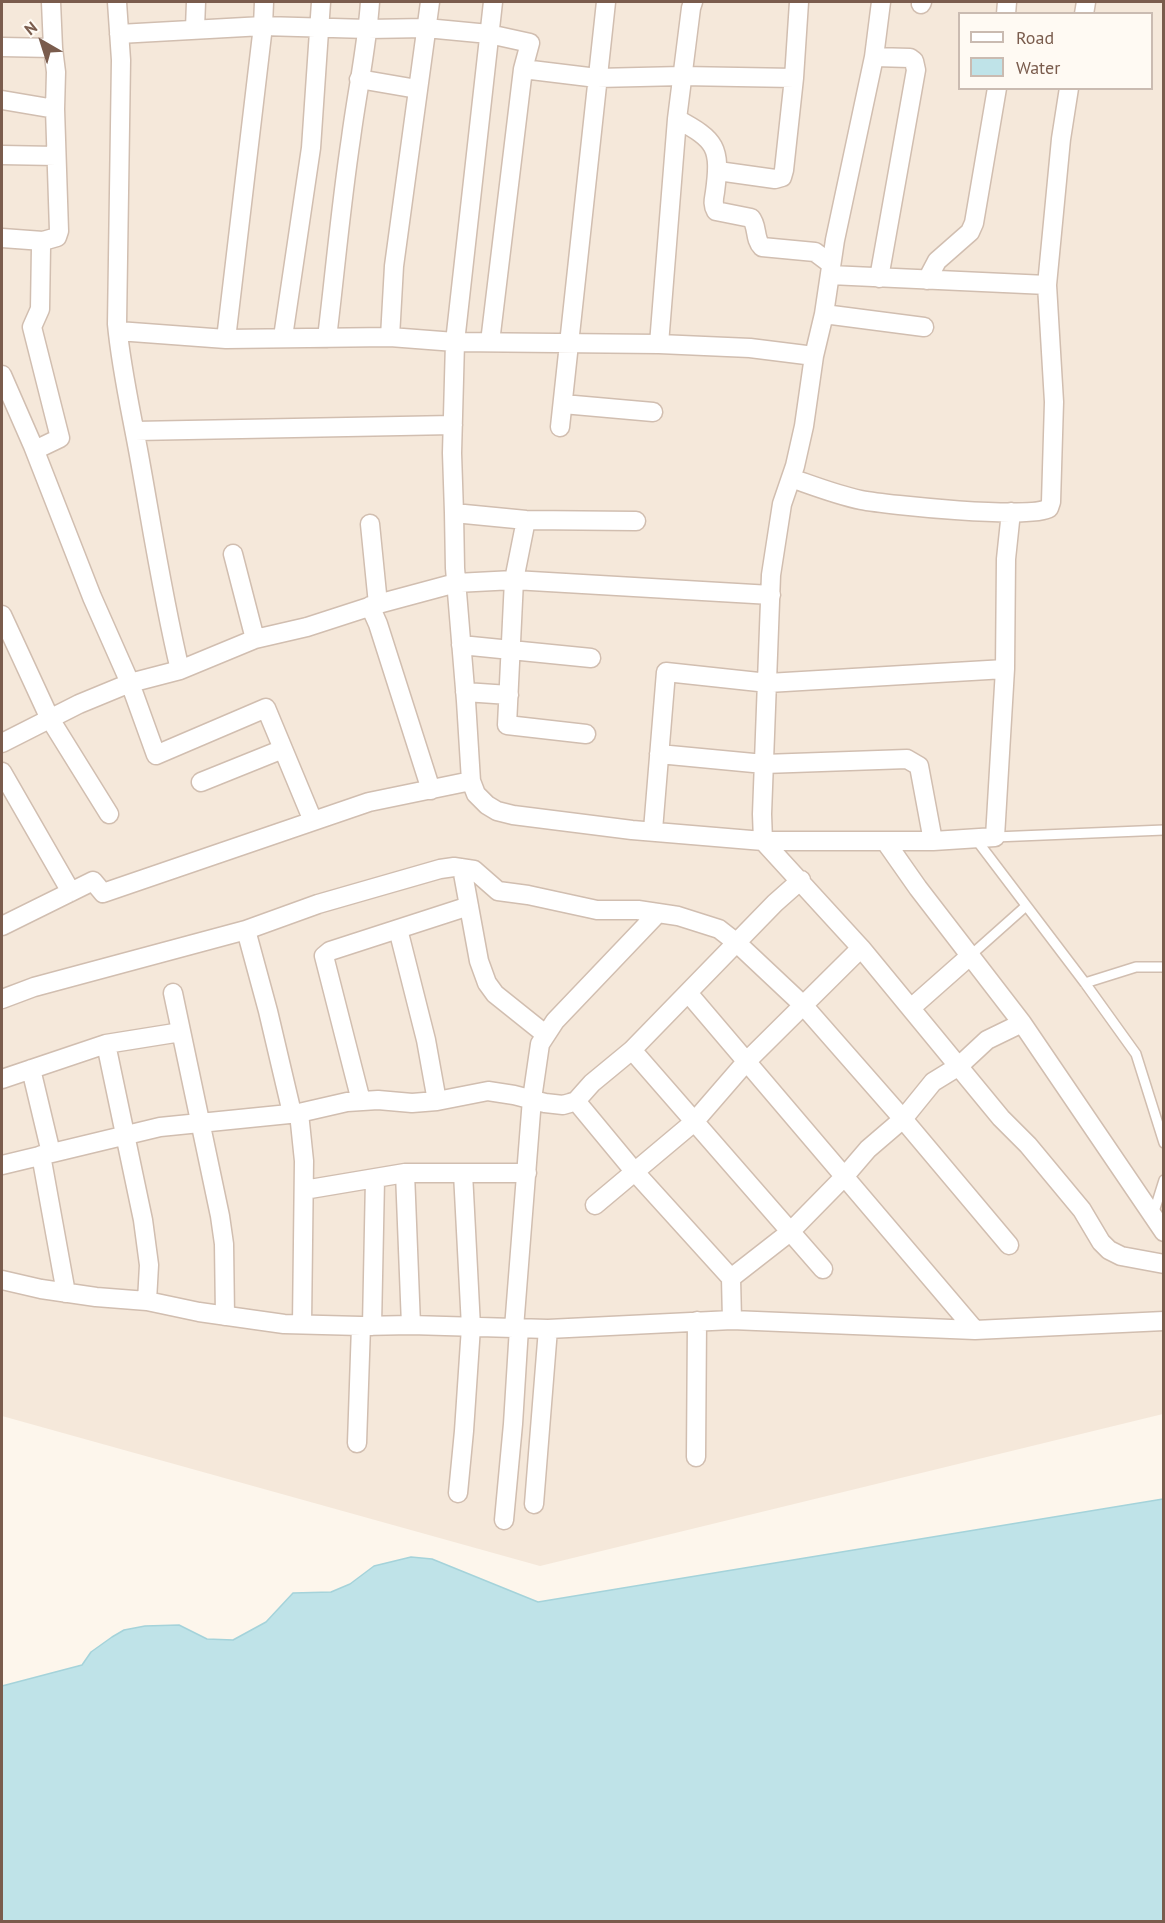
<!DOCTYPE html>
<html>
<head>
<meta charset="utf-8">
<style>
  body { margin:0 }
  #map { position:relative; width:1165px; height:1923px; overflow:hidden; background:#fdf6ec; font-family:"PT Sans",sans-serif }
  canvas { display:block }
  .frame { position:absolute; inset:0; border:3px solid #7a5c4d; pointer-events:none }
  .legend { position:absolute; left:958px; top:12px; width:195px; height:78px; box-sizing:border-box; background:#fffaf3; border:2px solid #cabbb1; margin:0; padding:8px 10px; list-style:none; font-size:18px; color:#7a5c4d }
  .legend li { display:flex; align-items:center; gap:12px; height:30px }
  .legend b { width:30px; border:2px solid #cabbb1 }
  .north { position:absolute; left:12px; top:12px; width:60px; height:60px; -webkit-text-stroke:4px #fffaf3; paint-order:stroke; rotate:321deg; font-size:16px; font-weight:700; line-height:24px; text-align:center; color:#7a5c4d }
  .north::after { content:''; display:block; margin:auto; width:21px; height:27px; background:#7a5c4d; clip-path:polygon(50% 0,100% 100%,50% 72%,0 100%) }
</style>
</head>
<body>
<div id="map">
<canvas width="1165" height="1923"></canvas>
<div class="frame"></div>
<ul class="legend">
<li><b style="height:8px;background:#fff"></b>Road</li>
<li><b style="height:16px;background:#bfe3e8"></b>Water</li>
</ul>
<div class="north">N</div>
</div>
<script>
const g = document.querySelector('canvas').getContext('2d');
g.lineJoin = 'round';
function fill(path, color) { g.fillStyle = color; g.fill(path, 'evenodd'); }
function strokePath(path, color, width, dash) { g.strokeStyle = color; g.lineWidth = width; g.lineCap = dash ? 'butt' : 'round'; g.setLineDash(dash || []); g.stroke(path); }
fill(new Path2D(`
  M2 2H1163V1414L540 1566 2 1416ZM960 14H1152V88H960Z`), '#f5e8da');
const water = new Path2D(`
  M1163 1499V1921H2V1686L82 1665 91 1652 112 1637 124 1630 145 1626 179 1625 207 1639 233 1640 266 1622 293 1593 331 1592 350 1584 374 1566 411 1557 432 1559 538 1602Z`);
fill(water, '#bfe3e8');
strokePath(water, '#a5d3da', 1.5);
const lane = new Path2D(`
  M995 837 1164 830
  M975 838 1085 983 1136 1054 1164 1143
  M971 955 1026 906
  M1085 983 1136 967H1164
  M1153 1215 1164 1180`);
const street = new Path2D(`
  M117 2 121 60 117 324C121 368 131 411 139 455 152 527 163 599 180 670
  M493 2 455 342 452 453 454 513 455 568 466 701 471 781 476 794 487 805 497 811 513 815 632 830 763 841H933L995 837 1005 669 1006 559 1011 512
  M881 2 874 57 835 240 824 314 814 356 804 426 795 466 782 504 771 575 762 814 763 841 861 948 1001 1118 1028 1145 1082 1210 1101 1242 1109 1250 1121 1256 1164 1264
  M921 4 922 2
  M1006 14 1007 2
  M1084 14 1086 2
  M195 28 196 2
  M119 34 263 26 368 29 426 28 489 34 530 43 523 69 490 342
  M2 47 53 48
  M874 57 910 58 914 61 916 70 879 278
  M523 69 597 78 682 76 794 78 799 2
  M359 79 417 89
  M2 100 55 109
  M677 119C716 140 721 147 715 192 714 199 712 204 716 211L751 218C758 226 754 239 762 247L815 252 831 264
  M2 155 56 156
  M718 171 775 179 782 177 784 170 794 78
  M2 238 43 241
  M830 275 1047 285
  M927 280 937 261 970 232 974 223 997 88
  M824 314 924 327
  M118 331 226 339 390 337 455 342 659 344 750 348 814 356
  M283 337 311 148 321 2
  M390 337 394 266 430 2
  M327 338C335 272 341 204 351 138 357 92 367 47 370 2
  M226 339 263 26 264 2
  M659 344 677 119 691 8 693 2
  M2 375 33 446 92 597 130 683 156 755 266 708 313 821
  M563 404 653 412
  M560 427 606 2
  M135 431 453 425
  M35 450 60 438 32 327 40 309 41 247 43 241 57 237 59 231 55 109 56 72 53 48 51 2
  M791 478C814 486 837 495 861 500 887 505 1033 520 1049 508L1051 502 1054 402 1047 285 1061 139 1069 88
  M454 513 526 520 636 521
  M526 520 514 580 507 725 586 734
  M370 524 378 604
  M233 554 255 639
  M370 606 378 624 431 790
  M2 615 50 719 109 814
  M461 645 591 658
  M465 692 509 695
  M2 743 79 704 130 683 180 670 255 639 307 627 378 604 456 583 514 580 771 595
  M659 754 764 764 907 759 919 766 933 841
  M2 772 71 892
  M201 782 283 749
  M653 830 666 672 768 683 1005 669
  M885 841 918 888 1022 1023 1164 1232
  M462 868 479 961 487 983 495 994 545 1034
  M2 926 93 881 103 893 369 802 471 781
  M398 929 426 1040 437 1101
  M246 930 268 1011 292 1113
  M173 993 220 1216 224 1244 225 1316
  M689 994 975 1330
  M2 999 34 987 246 930 318 904 440 869 454 867 474 870 498 891 528 895 597 910H638L678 916 719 929 737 943 803 1005 903 1119 1009 1245
  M911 1008 971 955
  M106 1044 143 1220 149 1265 147 1301
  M632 1050 823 1269
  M31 1069 51 1153
  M2 1079 106 1044 181 1032
  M361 1101 324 956 330 951 469 906
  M576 1101 634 1171 731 1278 732 1320
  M299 1113 304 1161 302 1324
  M41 1155 66 1293
  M2 1165 160 1127 299 1113 347 1102 378 1100 412 1103 437 1101 488 1091 514 1095 545 1103 563 1105 570 1103 576 1101 592 1083 632 1050 775 903 801 880
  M405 1173 411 1325
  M304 1190 405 1173H527
  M595 1205 694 1122 746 1062 861 948
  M731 1278 790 1232 844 1177 868 1149 903 1119 933 1082 959 1066 987 1040 1022 1023
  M2 1280 41 1289 96 1297 147 1301 199 1312 284 1324 361 1326 411 1325 548 1329 732 1320 975 1330 1164 1321
  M372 1326 375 1179
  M514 1328 532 1099 540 1044 555 1021 658 913
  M357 1443 361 1326
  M696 1457 697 1321
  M458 1493 464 1431 471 1327 463 1173
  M534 1504 548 1329
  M504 1520 513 1424 519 1328`);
strokePath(lane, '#d1beb0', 12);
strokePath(street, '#d1beb0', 21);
strokePath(lane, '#fff', 9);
strokePath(street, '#fff', 18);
</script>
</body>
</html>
